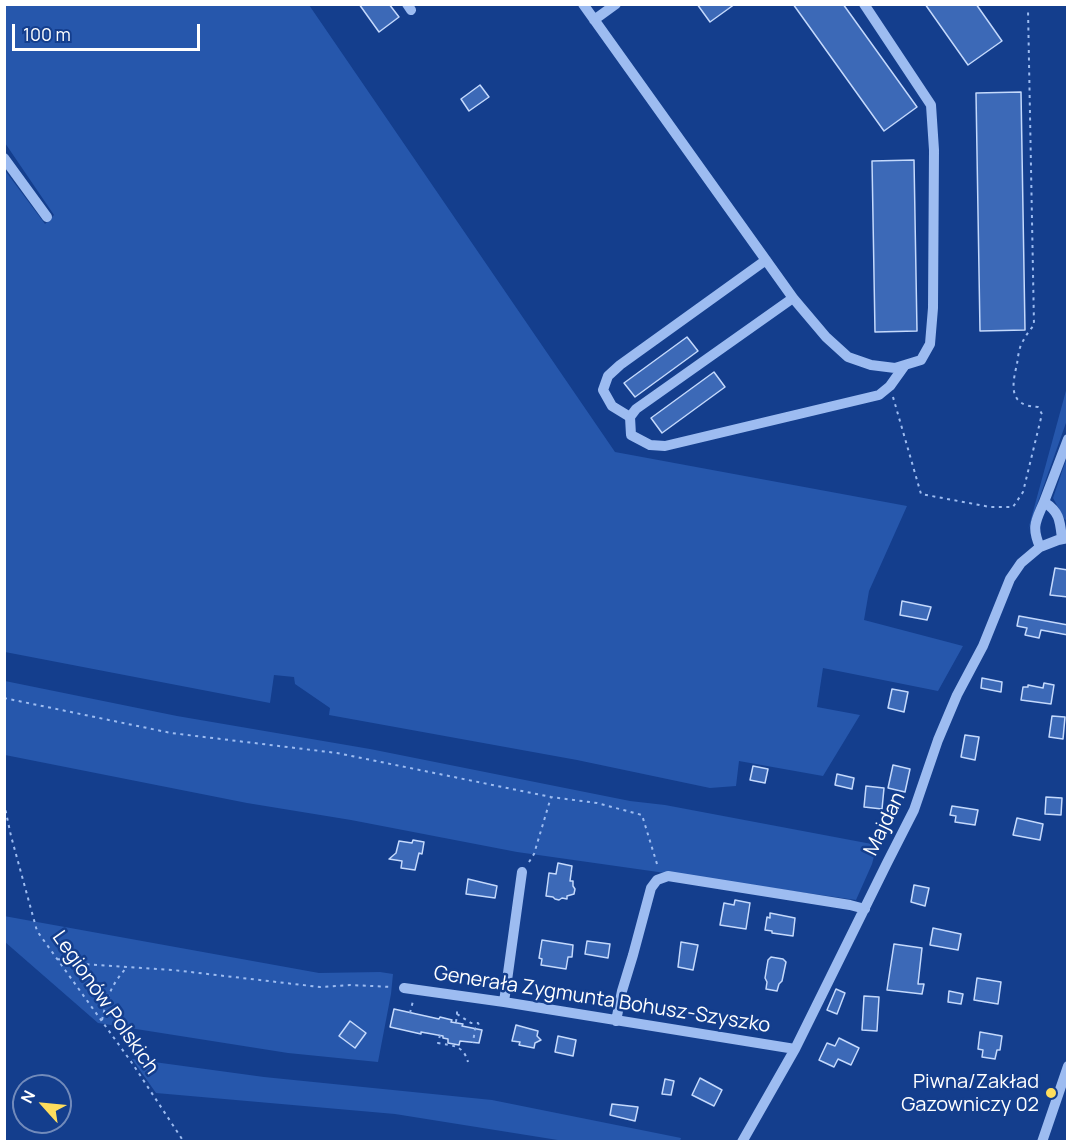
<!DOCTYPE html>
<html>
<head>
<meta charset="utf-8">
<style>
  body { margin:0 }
  #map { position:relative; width:1072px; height:1146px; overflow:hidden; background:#143e8d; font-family:Manrope,sans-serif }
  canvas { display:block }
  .frame { position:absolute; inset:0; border:6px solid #fff; pointer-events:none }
  .north { position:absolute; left:12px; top:1074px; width:60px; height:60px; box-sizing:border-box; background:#143e8d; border:2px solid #728bbb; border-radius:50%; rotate:297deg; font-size:16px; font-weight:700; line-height:24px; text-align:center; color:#fff }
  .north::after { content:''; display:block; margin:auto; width:21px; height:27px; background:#ffde5d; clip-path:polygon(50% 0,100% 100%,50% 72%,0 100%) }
  .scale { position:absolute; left:12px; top:24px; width:188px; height:27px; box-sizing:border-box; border:3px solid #fff; border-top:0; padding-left:8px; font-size:18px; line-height:21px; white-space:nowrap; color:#fff; -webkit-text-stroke:4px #143e8d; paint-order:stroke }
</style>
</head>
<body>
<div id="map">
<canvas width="1072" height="1146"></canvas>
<div class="frame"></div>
<div class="north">N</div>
<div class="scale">100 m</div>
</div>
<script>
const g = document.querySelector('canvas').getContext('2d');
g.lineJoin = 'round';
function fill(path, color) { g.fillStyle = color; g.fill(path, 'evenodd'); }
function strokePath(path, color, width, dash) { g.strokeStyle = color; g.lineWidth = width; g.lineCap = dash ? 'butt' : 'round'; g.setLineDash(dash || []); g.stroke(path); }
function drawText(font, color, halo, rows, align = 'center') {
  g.font = font + ' Manrope,sans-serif'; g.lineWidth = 5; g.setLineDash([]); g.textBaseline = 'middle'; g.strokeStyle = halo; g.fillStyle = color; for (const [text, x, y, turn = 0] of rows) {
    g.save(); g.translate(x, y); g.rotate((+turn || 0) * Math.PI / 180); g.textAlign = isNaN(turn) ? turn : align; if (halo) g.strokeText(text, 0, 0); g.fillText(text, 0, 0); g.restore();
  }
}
fill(new Path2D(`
  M5 5H309L615 452 907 506 869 591 864 620 963 646 938 691 823 668 817 707 860 715 823 776 739 761 736 786 710 788 577 760 329 715 330 708 295 684 294 677 274 675 270 703 5 652 4 169 45 224 54 215 5 143Z
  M1067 387V420L1028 530Z
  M1067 457V519L1065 520 1053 498Z
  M5 681 177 716 370 749 630 801 665 805 877 845 872 864 856 900 517 852 351 820 247 803 5 755Z
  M4 916 319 973 380 972 393 974 391 994 378 1062 288 1053 98 1023 5 942Z
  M132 1059 264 1077 492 1100 681 1138 680 1141H564L395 1114 156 1093Z`), '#2657ac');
const building = new Path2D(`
  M359 4H389L399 17 379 32Z
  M697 4H735L710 22Z
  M793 4H843L917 107 884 131Z
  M925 4H976L1002 41 968 65Z
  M480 85 489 97 469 111 461 99Z
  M1021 92 1025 330 980 331 976 93Z
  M914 160 917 331 875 332 872 161Z
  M687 337 698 351 635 397 624 383Z
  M714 372 725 387 662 433 651 418Z
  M1055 568 1068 570V597L1050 595Z
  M902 601 931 607 927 620 900 615Z
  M1019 616 1068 625V635L1041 630 1039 638 1025 635 1027 628 1017 626Z
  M982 678 1002 682 1001 692 981 688Z
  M1044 683 1054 685 1051 704 1021 700 1023 687H1028V685L1043 688Z
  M892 689 908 692 904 712 888 708Z
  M1052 716 1065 717 1063 739 1049 737Z
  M965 735 979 737 975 760 961 757Z
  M893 765 910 769 905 792 888 788Z
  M753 766 768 769 765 783 750 780Z
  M837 774 854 778 852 789 835 785Z
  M866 786 884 788 882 809 864 807Z
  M1046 797 1062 798 1061 815 1045 814Z
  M952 806 978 810 975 825 955 822 956 816 950 815Z
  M1017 818 1043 824 1040 840 1013 835Z
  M413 840 424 842 422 854 419 853 415 870 401 868 402 861 389 859 396 853 399 841 412 843Z
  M558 863 572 866 570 881H573V886L575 889 574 894 567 896V899L562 898 559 900 555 899 553 897 546 896 549 873 556 874Z
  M468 879 497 886 495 898 466 894Z
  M914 885 929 888 925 906 911 902Z
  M735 900 750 903 746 929 720 925 724 903 734 905Z
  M770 913 795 918 793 936 772 933V931L765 930 767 917 770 918Z
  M933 928 961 934 958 950 930 945Z
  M542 940 573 945 572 957H568L566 969 541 965 542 959 539 958Z
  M587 941 610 944 608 958 585 954Z
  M681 942 698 945 693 970 678 967Z
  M894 944 922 948 918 984H924L922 994 887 990Z
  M771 957 783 959 786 962 782 981 779 984 777 991 766 989 767 982 765 978 768 960Z
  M977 978 1001 982 998 1004 974 1000Z
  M836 989 845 993 837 1014 827 1010Z
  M949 991 963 994 961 1004 948 1002Z
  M864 996 879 997 877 1031 862 1030Z
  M394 1009 439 1019 440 1017 452 1020 451 1022 463 1024 462 1026 482 1030 479 1043 460 1041 459 1045 448 1043V1039L443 1038V1036L421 1032V1034L390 1027Z
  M350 1021 366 1033 355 1048 339 1036Z
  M516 1025 538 1031 537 1036 541 1040 535 1043 534 1048 519 1045 520 1042 512 1041Z
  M980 1032 1002 1036 1000 1050H997L995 1059 982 1057 983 1050 978 1049Z
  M558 1036 576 1040 573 1056 555 1052Z
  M839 1038 859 1048 851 1065 838 1059 834 1067 819 1060 827 1043 835 1046Z
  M700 1078 722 1090 714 1106 692 1095Z
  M665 1079 674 1081 671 1095 662 1094Z
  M612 1104 638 1107 635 1121 610 1115Z`);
fill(building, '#3c69b7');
strokePath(building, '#c4d9fc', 1.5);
strokePath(new Path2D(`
  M893 397 921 494 990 507H1013L1023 492 1042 414 1038 407C1008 406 1012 385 1017 364 1018 357 1019 347 1023 341 1026 335 1030 330 1034 325L1028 9
  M4 698 171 733 337 753 551 797 597 803 642 815 657 864V868
  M4 803 11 836 37 931 132 1063 184 1142
  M529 862 534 854 551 797
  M57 959 82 964 173 970 320 987 350 985 392 987
  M410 1013 413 1001
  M457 1014 471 1023H478L479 1025 475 1029 473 1043
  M102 1020C107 997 111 985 127 967
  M456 1022 457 1014V1008
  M440 1035 438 1043C454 1046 463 1045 468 1062`), '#9dbcf1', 2, [3, 4.5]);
strokePath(new Path2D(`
  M407 4 411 10
  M583 4 793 298 826 337 848 357 871 365 895 368 921 360 930 344 933 308 934 150 931 105 864 4
  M594 20 616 4
  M4 158 47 217
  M793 298 636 409 630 417 631 435 650 445 665 446 879 395 890 386 905 365
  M630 417 612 406 603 390 608 376 620 365 766 260
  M1062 539C1060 521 1060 512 1044 502L1068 439
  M1040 547C1031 526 1036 521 1044 502
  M404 988 504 1002 795 1049
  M504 1002 522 872
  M616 1021 622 991 633 955 651 888 657 880 668 876 850 905 865 909
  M742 1142 795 1049 887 863 914 810 938 740 957 695 983 646 1010 579 1021 563 1040 547 1058 540 1068 538
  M1042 1142 1068 1066`), '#9dbcf1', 10);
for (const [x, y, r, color] of [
  [1051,1093,6,"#ffde5d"]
]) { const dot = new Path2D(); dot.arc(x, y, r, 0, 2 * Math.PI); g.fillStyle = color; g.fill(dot); strokePath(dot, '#143e8d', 2); }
drawText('20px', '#fff', '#143e8d', [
  ["Majdan",885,824,-64],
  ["Generała Zygmunta Bohusz-Szyszko",602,1000,9],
  ["Legionów Polskich",105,1003,55]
]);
drawText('20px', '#fff', '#143e8d', [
  ["Piwna/Zakład",1039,1082],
  ["Gazowniczy 02",1039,1105]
], 'right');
</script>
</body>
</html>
